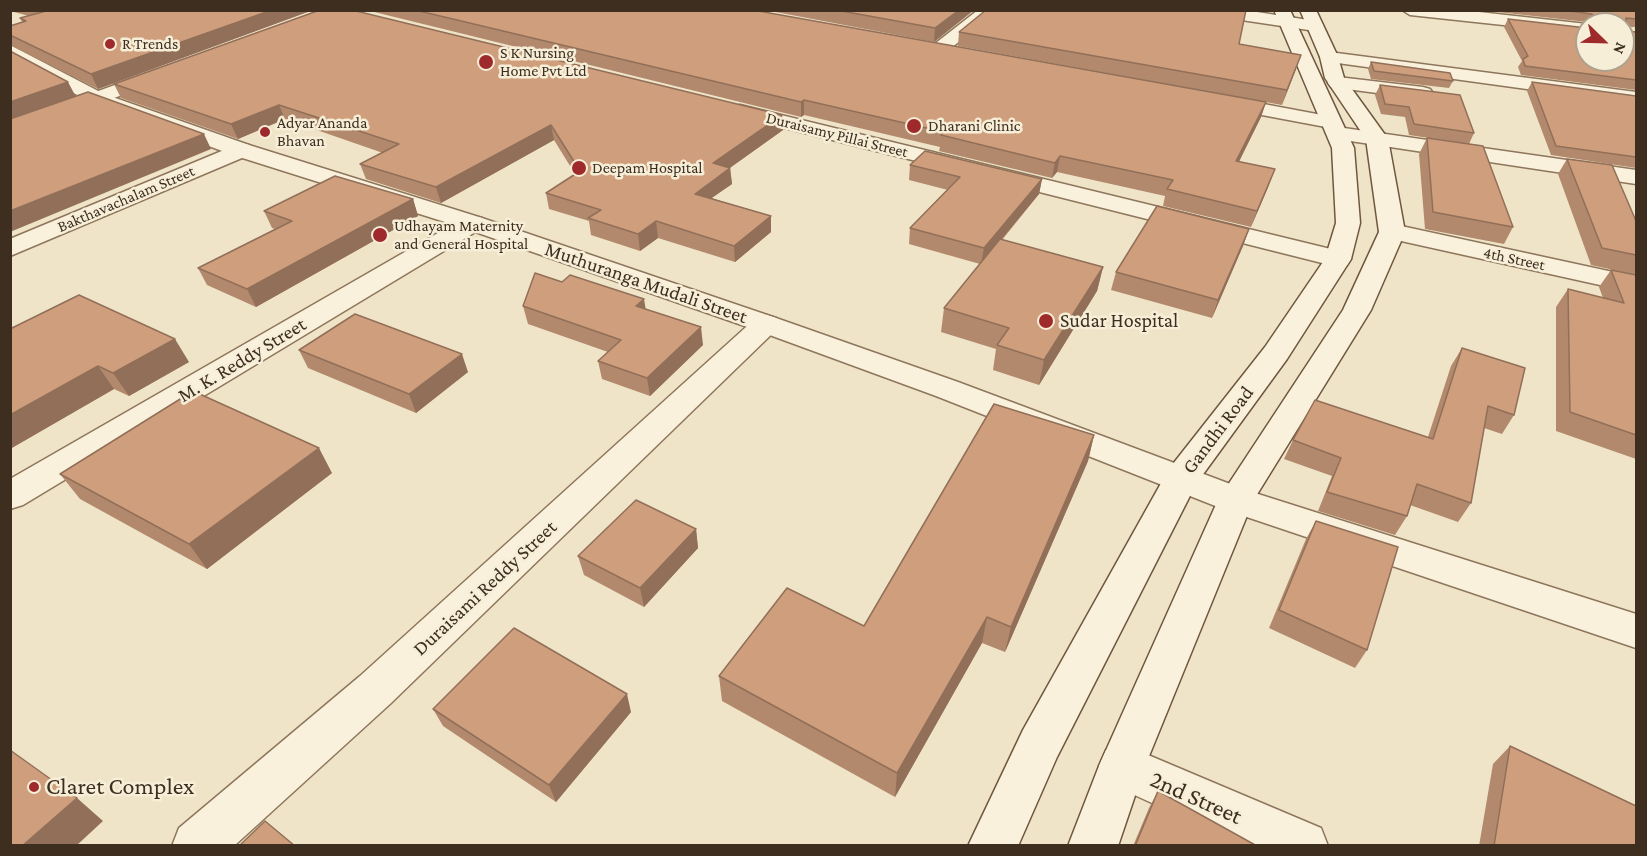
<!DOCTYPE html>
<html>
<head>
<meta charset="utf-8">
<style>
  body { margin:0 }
  #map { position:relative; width:1647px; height:856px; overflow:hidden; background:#f0e4c8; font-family:"Crimson Pro",serif }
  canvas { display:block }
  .frame { position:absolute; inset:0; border:12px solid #3d2e20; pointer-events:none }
  .north { position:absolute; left:1575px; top:12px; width:60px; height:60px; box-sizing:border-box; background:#f7eed8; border:2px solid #ada18e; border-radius:50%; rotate:113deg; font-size:16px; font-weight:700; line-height:24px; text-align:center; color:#3d2e20 }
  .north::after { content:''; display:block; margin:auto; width:21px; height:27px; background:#9e2a2b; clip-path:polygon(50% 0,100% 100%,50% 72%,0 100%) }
</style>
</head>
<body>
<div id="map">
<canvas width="1647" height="856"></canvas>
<div class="frame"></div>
<div class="north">N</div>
</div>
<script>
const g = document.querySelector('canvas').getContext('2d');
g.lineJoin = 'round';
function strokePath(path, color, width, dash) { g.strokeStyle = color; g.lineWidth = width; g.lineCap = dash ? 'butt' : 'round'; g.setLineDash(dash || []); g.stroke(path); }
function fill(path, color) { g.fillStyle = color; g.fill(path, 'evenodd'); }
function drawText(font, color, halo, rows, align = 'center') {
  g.font = font + ' "Crimson Pro",serif'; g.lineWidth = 5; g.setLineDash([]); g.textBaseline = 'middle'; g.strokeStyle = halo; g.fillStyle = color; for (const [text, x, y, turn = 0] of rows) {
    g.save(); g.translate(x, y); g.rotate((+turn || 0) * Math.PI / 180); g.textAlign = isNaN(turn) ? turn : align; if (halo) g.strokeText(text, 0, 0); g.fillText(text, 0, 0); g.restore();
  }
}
const minor = new Path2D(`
  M978 10H997L944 54H932L929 50 932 46Z
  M1200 10H1244L1315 21 1321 22 1323 26 1321 30 1315 31 1208 15Z
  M1402 10H1461L1587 24V34L1410 15Z
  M1329 52 1636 92V104L1323 61 1320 57 1323 53Z
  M159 69 166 71 168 75 166 79 10 136V123Z
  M1338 77 1423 87 1430 89 1433 93 1430 97 1423 99 1331 87 1328 83 1331 79Z
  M1221 96 1338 118 1341 122 1337 127 1636 170V184L1337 139 1330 137 1326 133 1331 128 1214 106 1211 102 1214 98Z
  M740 105 1347 253 1351 259 1347 265 1338 267 733 115 730 111 733 107Z
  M241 143 249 145 252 150 249 155 10 256V239Z
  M473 216 482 218 485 223 482 228 23 505 10 509V479L464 218Z
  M1392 224 1636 277V293L1383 237 1379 232 1383 227Z
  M766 315 776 318 780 324 776 330 390 704 234 846H172L179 828 360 676 756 318Z
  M1236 487 1636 614V648L1223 509 1218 500 1223 491Z
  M1122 744 1321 828 1328 846H1246L1106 782 1099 766 1106 750Z`);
const tertiary = new Path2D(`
  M10 45 104 94 249 145 482 218 776 318 958 382 1249 491 1254 500 1249 509 1236 513 1223 509 936 396 756 330 464 228 233 155 90 102 10 58Z`);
const secondary = new Path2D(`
  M1274 10H1290L1354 148 1360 223 1351 259 1287 359 1196 484 1057 757 1018 846H968L1023 730 1169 469 1265 347 1325 259 1336 223 1332 148Z
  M1300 10H1316L1338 57 1344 78 1388 139 1405 232 1371 310 1253 501 1145 766 1118 846H1068L1099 766 1218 500 1343 310 1379 232 1366 139 1325 78 1320 57Z`);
strokePath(minor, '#8d765c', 3);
strokePath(tertiary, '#8d765c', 3);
strokePath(secondary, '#6f573f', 3);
fill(minor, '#faf1dc');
fill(tertiary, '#faf1dc');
fill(secondary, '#faf1dc');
fill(new Path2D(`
  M10 10H313L98 89 10 45V26L22 22 20 18 29 16 10 11Z
  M366 10H753L1266 102 1261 117 1239 162 1269 185 1251 227 1163 206 1165 196 1057 172 1052 178 939 151 940 147 804 115 801 117Z
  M765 10H974L934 42Z
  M1497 10H1636V27H1626V31L1636 32V90L1521 75 1518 67 1522 61 1504 27 1508 19 1587 60 1623 24H1589L1587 22 1498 12Z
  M959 32 1239 44 1296 69 1282 105 958 46Z
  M1371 62 1453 81 1449 88 1371 79 1368 69Z
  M1532 82 1636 96V168L1551 155 1527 91Z
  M114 84 783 130 730 168 732 184 711 198 771 216V232L735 262 658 238 640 251 591 235 589 221 549 209 546 193 575 174 554 140 441 203 366 179 360 164 383 153 285 119 238 139 121 98Z
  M1380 85 1474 133 1469 144 1409 135 1405 117 1381 114 1375 95Z
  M1427 138 1513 227 1504 244 1425 229 1419 154Z
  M1567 159 1636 221V275L1591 265 1558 174Z
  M910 165 1042 179 1039 194 1002 240 1103 267 1097 291 1039 385 993 370 996 349 941 332 944 308 980 264 909 244 910 228 948 190 909 180Z
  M413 199 418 216 256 307 207 285 198 268 275 229 272 228 264 211Z
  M1249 229 1243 246 1212 318 1111 290 1116 272Z
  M1611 270 1636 275V459L1556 431V307L1568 289 1603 298 1599 287Z
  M523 306 646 309 703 345 650 396 602 379 598 361 608 352 528 324Z
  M10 329 189 362 129 396 114 389 10 449Z
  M1462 348 1514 415 1502 434 1484 428 1471 503 1458 522 1410 505 1407 516 1395 535 1318 511 1332 476 1284 459 1293 440 1428 437 1451 366Z
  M299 350 468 372 416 413 308 368Z
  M1094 435 1088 461 1005 652 982 643 895 797 722 701 719 676 864 626Z
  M332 473 207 569 80 499 60 474Z
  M1316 521 1367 650 1355 668 1269 628 1306 539Z
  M696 529 698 548 644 607 584 575 578 556Z
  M433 709 631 712 556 802 443 726Z
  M1510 746 1636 846H1479L1493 764Z
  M1158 791 1257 846H1133L1149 808Z`), '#b2896c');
fill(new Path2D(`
  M272 10H313L98 89 91 74Z
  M959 10H974L934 42 935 28Z
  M1301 55 1296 69 1282 105 1287 90Z
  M68 82 76 97 10 120V102Z
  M804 100V115L801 117V102Z
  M1266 102 1261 117 1231 177 1236 161Z
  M279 105 285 119 238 139 231 124Z
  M782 115 783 130 714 179 713 163Z
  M551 125 554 140 441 203 436 187Z
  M204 134 211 149 10 232V211Z
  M1060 156 1057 172 1052 178 1055 163Z
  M730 168 732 184 696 209 695 194Z
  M1275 169 1269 185 1251 227 1257 211Z
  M1042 179 1039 194 981 264 984 248Z
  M413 199 418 216 256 307 247 289Z
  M771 216V232L735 262 734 246Z
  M656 221 658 238 640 251 638 234Z
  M1249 229 1243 246 1212 318 1218 300Z
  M1103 267 1097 291 1039 385 1044 360Z
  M644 299 647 317 636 306Z
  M701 327 703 345 650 396 647 378Z
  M175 339 189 362 129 396 113 373Z
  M462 354 468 372 416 413 409 394Z
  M98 366 114 389 10 449V415Z
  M1094 435 1088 461 1005 652 1011 627Z
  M319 448 332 473 207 569 189 544Z
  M696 529 698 548 644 607 640 588Z
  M987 617 982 643 895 797 897 773Z
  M627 694 631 712 556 802 549 785Z
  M77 798 103 821 76 846H22Z`), '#916f58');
const building = new Path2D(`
  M50 10H272L91 74 10 35V26L26 21 20 18Z
  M320 10H352L782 115 713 163 730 168 695 194 771 216 734 246 656 221 638 234 588 218 601 210 546 193 580 171 551 125 436 187 360 164 399 144 279 105 231 124 114 84Z
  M415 10H753L1266 102 1236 161 1275 169 1257 211 1167 189 1173 180 1060 156 1055 163 941 135 944 132 804 100 801 102Z
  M836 10H959L935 28Z
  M986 10H1246L1239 44 1301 55 1287 90 959 32Z
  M1562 10H1636V19L1626 18V31L1636 32V80L1525 66 1523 59 1528 56 1508 19 1587 28V60H1623V24H1594V16L1592 14Z
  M10 51 68 82 10 102Z
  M1371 62 1450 73 1453 81 1374 71Z
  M1532 82 1636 96V157L1556 146Z
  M1380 85 1460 95 1474 133 1414 124 1409 107 1385 104Z
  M88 92 204 134 10 211V119Z
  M1427 138 1483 146 1513 227 1433 212Z
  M925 151 1042 179 984 248 910 228 960 177 910 165Z
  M1567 159 1612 165 1636 221V255L1602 248Z
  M335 176 413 199 247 289 198 268 292 221 264 211Z
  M1157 206 1249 229 1218 300 1116 272Z
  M1000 239 1103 267 1044 360 997 345 1009 328 944 308Z
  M1611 270 1636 275V435L1570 412 1568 289 1624 303Z
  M535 273 562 282 570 275 644 299 636 306 701 327 647 378 598 361 621 340 523 306Z
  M79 295 175 339 113 373 98 366 10 415V329Z
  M355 314 462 354 409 394 299 350Z
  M1462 348 1525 368 1514 415 1488 406 1471 503 1417 484 1407 516 1327 492 1341 458 1293 440 1315 400 1433 439Z
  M193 391 319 448 189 544 60 474Z
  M994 404 1094 435 1011 627 987 617 897 773 719 676 787 588 864 626Z
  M636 500 696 529 640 588 578 556Z
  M1316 521 1398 547 1367 650 1279 610Z
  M514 628 627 694 549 785 433 709Z
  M1510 746 1636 806V846H1494Z
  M10 750 77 798 22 846H10Z
  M1158 791 1257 846H1135Z
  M265 821 295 846H239Z`);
fill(building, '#cf9f7d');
strokePath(building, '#916f58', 1.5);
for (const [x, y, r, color] of [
  [110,44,6,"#9e2a2b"],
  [486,62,8,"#9e2a2b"],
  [914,126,8,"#9e2a2b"],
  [265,132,6,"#9e2a2b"],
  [579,168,8,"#9e2a2b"],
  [380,235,8,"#9e2a2b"],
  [1046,321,8,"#9e2a2b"],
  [34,787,6,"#9e2a2b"]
]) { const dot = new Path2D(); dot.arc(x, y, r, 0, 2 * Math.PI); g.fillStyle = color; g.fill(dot); strokePath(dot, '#f7eed8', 2); }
drawText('16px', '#3d2e20', '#f7eed8', [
  ["R Trends",122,44],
  ["S K Nursing",500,53],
  ["Home Pvt Ltd",500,71],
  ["Adyar Ananda",277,123],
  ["Bhavan",277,141],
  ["Dharani Clinic",928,126],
  ["Deepam Hospital",592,168],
  ["Udhayam Maternity",394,226],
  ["and General Hospital",394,244]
], 'left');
drawText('16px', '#3d2e20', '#f7eed8', [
  ["Duraisamy Pillai Street",837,135,14],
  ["Bakthavachalam Street",126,199,-23],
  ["4th Street",1514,259,12]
]);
drawText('20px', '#3d2e20', '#f7eed8', [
  ["Muthuranga Mudali Street",646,283,19],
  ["M. K. Reddy Street",242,360,-31],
  ["Gandhi Road",1218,430,-53],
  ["Duraisami Reddy Street",485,588,-43]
]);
drawText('20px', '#3d2e20', '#f7eed8', [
  ["Sudar Hospital",1060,321]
], 'left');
drawText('24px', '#3d2e20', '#f7eed8', [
  ["Claret Complex",46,787]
], 'left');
drawText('24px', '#3d2e20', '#f7eed8', [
  ["2nd Street",1196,798,24]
]);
</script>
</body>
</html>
